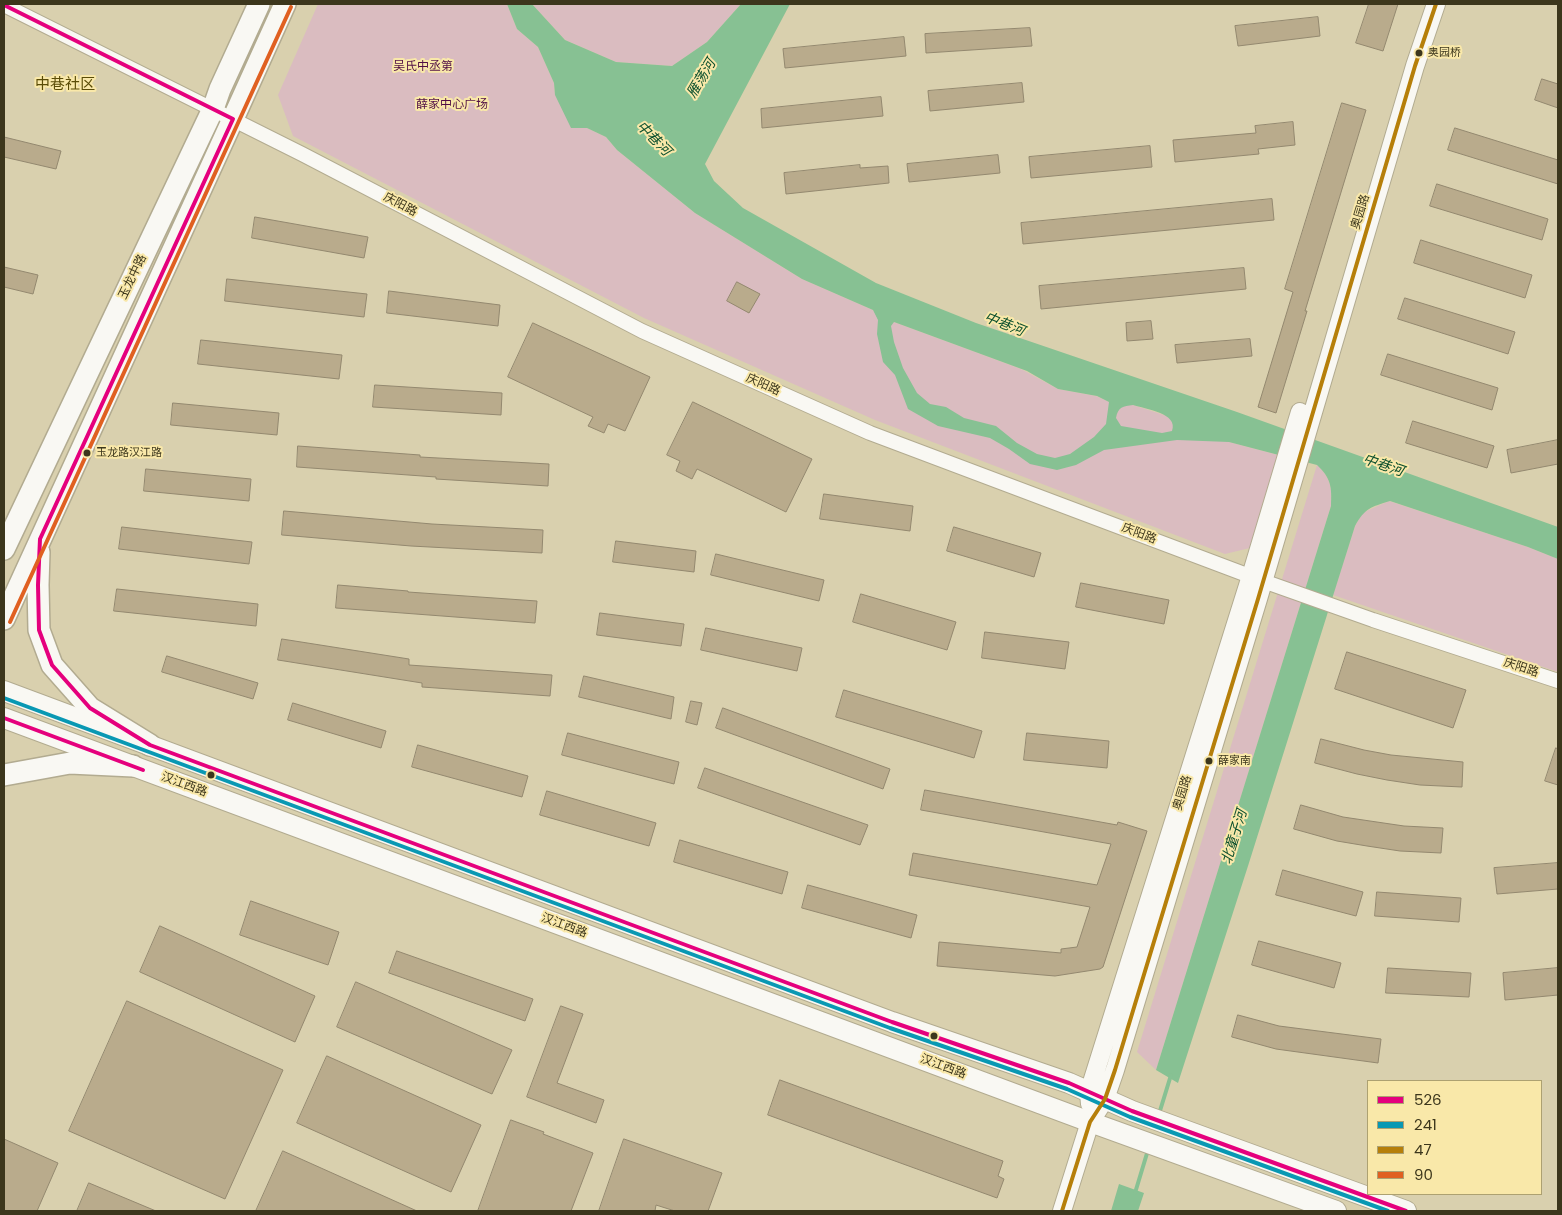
<!DOCTYPE html>
<html>
<head>
<meta charset="utf-8">
<style>
  body { margin:0 }
  #map { position:relative; width:1562px; height:1215px; overflow:hidden; background:#d9d0ae; font-family:Poppins,sans-serif }
  canvas { display:block }
  .frame { position:absolute; inset:0; border:5px solid #3c361c; pointer-events:none }
  .legend { position:absolute; left:1367px; top:1080px; width:175px; height:115px; box-sizing:border-box; background:#f9e8a9; border:1px solid #ada171; margin:0; padding:6px 9px; list-style:none; font-size:15px; color:#3c361c }
  .legend li { display:flex; align-items:center; gap:10px; height:25px }
  .legend b { width:25px; border:1px solid #ada171 }
</style>
</head>
<body>
<div id="map">
<canvas width="1562" height="1215"></canvas>
<div class="frame"></div>
<ul class="legend">
<li><b style="height:6px;background:#e5007d"></b>526</li>
<li><b style="height:6px;background:#0998b3"></b>241</li>
<li><b style="height:6px;background:#b67f0a"></b>47</li>
<li><b style="height:6px;background:#e06021"></b>90</li>
</ul>
</div>
<script>
const g = document.querySelector('canvas').getContext('2d');
g.lineJoin = 'round';
function fill(path, color) { g.fillStyle = color; g.fill(path, 'evenodd'); }
function strokePath(path, color, width, dash) { g.strokeStyle = color; g.lineWidth = width; g.lineCap = dash ? 'butt' : 'round'; g.setLineDash(dash || []); g.stroke(path); }
function drawText(font, color, halo, rows, align = 'center') {
  g.font = font + ' Poppins,"Noto Sans SC",sans-serif'; g.lineWidth = 4; g.setLineDash([]); g.textBaseline = 'middle'; g.strokeStyle = halo; g.fillStyle = color; for (const [text, x, y, turn = 0] of rows) {
    g.save(); g.translate(x, y); g.rotate((+turn || 0) * Math.PI / 180); g.textAlign = isNaN(turn) ? turn : align; if (halo) g.strokeText(text, 0, 0); g.fillText(text, 0, 0); g.restore();
  }
}
fill(new Path2D(`
  M318 4H507L517 29 538 47 554 83 555 95 587 128 606 137 617 150 695 213 802 279 873 310 894 322 1021 369 1058 389 1096 396 1110 402 1133 405 1167 416 1229 442 1282 456 1254 547 1225 554 875 420 644 318 293 136 278 95Z
  M532 4H741L707 42 672 66 616 62 565 40Z
  M1317 465C1331 478 1332 487 1331 506L1156 1070 1137 1052Z
  M1389 501 1528 547 1558 559V672L1333 595 1355 526 1362 513Z`), '#dabcc0');
fill(new Path2D(`
  M507 4H532L565 40 616 62 672 66 707 42 741 4H790L705 164 714 181 743 208 876 283 976 323 1237 412 1558 527V559L1528 547 1390 501C1371 507 1365 508 1355 526L1248 866 1178 1083 1156 1070 1331 506C1332 487 1331 478 1317 465L1229 442 1177 440 1104 450 1076 465 1057 470 1030 464 1009 449 990 438 938 426 908 409 895 375 883 362 877 334 878 320 873 310 802 279 695 213 617 150 606 137 587 128H571L555 95 554 83 538 47 517 29ZM894 322 1027 371 1058 389 1097 396 1109 402 1106 424 1094 437 1070 454 1055 458 1037 454 1017 443 996 426 964 418 946 407 930 404 917 393 903 368 894 342 891 326ZM1133 405C1145 409 1179 413 1172 431L1162 433 1121 426 1116 418C1118 407 1123 406 1133 405Z
  M1119 1184 1144 1193 1138 1211H1111Z`), '#87c193');
strokePath(new Path2D(`
  M1159 1114 1171 1075
  M1135 1193 1148 1150`), '#87c193', 4);
const building = new Path2D(`
  M1369 4H1398L1383 51 1356 43Z
  M1318 17 1320 36 1238 46 1235 26Z
  M1030 28 1032 46 926 53 925 34Z
  M904 37 906 56 785 68 783 49Z
  M1542 79 1558 84V108L1535 100Z
  M1022 83 1024 102 930 111 928 91Z
  M881 97 883 116 762 128 761 109Z
  M1342 103 1366 110 1305 311H1307L1276 413 1258 407 1293 292 1285 289Z
  M1293 122 1295 145 1258 149 1259 154 1175 162 1173 140 1256 133 1255 126Z
  M1455 128 1558 160V184L1448 150Z
  M4 137 61 151 56 169 4 157Z
  M1150 146 1152 167 1031 178 1029 157Z
  M998 155 1000 173 909 182 907 164Z
  M860 165V168L888 166 889 183 786 194 784 173Z
  M1437 184 1548 219 1542 240 1430 206Z
  M1272 199 1274 220 1023 244 1021 223Z
  M255 217 368 237 364 258 252 238Z
  M1421 240 1532 275 1525 298 1414 263Z
  M4 267 38 275 33 294 4 287Z
  M1244 268 1246 289 1041 309 1039 286Z
  M227 279 367 294 364 317 225 301Z
  M737 282 760 294 749 313 727 301Z
  M389 291 500 305 498 326 387 313Z
  M1405 298 1515 332 1508 354 1398 319Z
  M1151 321 1153 339 1127 341 1126 323Z
  M533 323 650 377 625 431 608 424 604 433 588 426 593 417 508 377Z
  M1250 339 1252 356 1177 363 1175 345Z
  M201 340 342 355 339 379 198 364Z
  M1388 354 1498 388 1492 410 1381 375Z
  M375 385 502 393 501 415 373 407Z
  M693 402 812 459 786 512 697 469 692 479 676 471 680 461 667 455Z
  M173 403 279 413 277 435 171 425Z
  M1413 421 1494 446 1487 468 1406 443Z
  M1558 440V464L1511 473 1507 450Z
  M298 446 420 455V457L549 464 548 486 436 479V477L297 467Z
  M146 469 251 479 249 501 144 491Z
  M824 494 913 506 910 531 820 519Z
  M284 511 432 524 543 530 542 553 411 546 282 535Z
  M122 527 252 542 249 564 119 549Z
  M954 527 1041 553 1034 577 947 551Z
  M616 541 696 551 694 572 613 562Z
  M716 554 824 580 819 601 711 575Z
  M1081 583 1169 600 1164 624 1076 607Z
  M338 585 408 591V592L537 601 535 623 336 608Z
  M117 589 258 604 256 626 114 611Z
  M861 594 956 622 947 650 853 622Z
  M600 613 684 624 681 646 597 635Z
  M706 628 802 648 797 671 701 650Z
  M985 632 1069 642 1065 669 982 658Z
  M282 639 409 659V665L552 675 550 696 422 687V683L278 660Z
  M1347 652 1466 690 1453 728 1335 689Z
  M167 656 258 683 253 699 162 672Z
  M584 676 674 697 671 719 579 697Z
  M844 690 982 731 974 758 836 717Z
  M691 701 702 703 697 725 686 722Z
  M293 703 386 731 381 748 288 720Z
  M723 708 890 769 883 789 716 728Z
  M568 733 679 762 674 784 562 755Z
  M1027 733 1109 741 1107 768 1024 760Z
  M1321 739 1364 750 1391 755 1463 762 1462 787 1420 785 1387 780 1357 774 1315 763Z
  M418 745 528 776 522 797 412 767Z
  M1556 748 1558 749V785L1545 781Z
  M705 768 868 825 860 845 698 788Z
  M925 790 1117 825 1118 822 1147 831 1103 967 1100 969 1055 976 937 966 939 942 1061 953V949L1077 947 1090 907 909 875 913 853 1097 885 1111 844 921 810Z
  M547 791 656 823 649 846 540 815Z
  M1301 805 1343 817 1370 821 1404 826 1443 828 1441 853 1400 851 1367 846 1337 841 1294 829Z
  M680 840 788 872 782 894 674 862Z
  M1558 863V889L1497 894 1494 868Z
  M1283 870 1363 892 1356 916 1276 895Z
  M808 885 917 915 911 938 802 908Z
  M1377 892 1461 898 1459 922 1375 916Z
  M251 901 339 932 328 965 240 935Z
  M160 926 315 996 295 1042 140 972Z
  M1259 941 1341 963 1334 988 1252 965Z
  M397 951 533 999 525 1021 389 973Z
  M1388 968 1471 973 1469 997 1386 993Z
  M1558 968V995L1505 1000 1503 973Z
  M356 982 512 1050 492 1094 337 1027Z
  M127 1001 283 1070 225 1199 69 1131Z
  M561 1006 583 1014 557 1083 604 1100 596 1123 527 1097Z
  M1238 1015 1279 1026 1381 1039 1378 1063 1276 1049 1232 1037Z
  M327 1056 481 1125 451 1192 297 1123Z
  M780 1080 1003 1161 998 1176 1004 1179 997 1198 768 1115Z
  M511 1120 544 1132 543 1134 593 1153 571 1211H478Z
  M4 1139 58 1163 37 1211H4Z
  M624 1139 722 1173 708 1211H675L656 1205 655 1211H599Z
  M283 1151 417 1211H256Z
  M89 1183 156 1211H77Z`);
fill(building, '#b9ab8c');
strokePath(building, '#93886f', 1);
const minor = new Path2D(`
  M4 5 302 154 642 331 870 433 1263 581 1373 620 1558 681`);
const tertiary = new Path2D(`
  M1090 1104 1089 1092 1251 576 1300 412
  M1062 1211 1090 1122 1105 1099 1115 1070 1258 599 1415 66 1436 4`);
const secondary = new Path2D(`
  M4 691 892 1022 1069 1083 1132 1111 1406 1211
  M4 718 1090 1122 1336 1211`);
const primary = new Path2D(`
  M4 549 213 109 220 89 259 4
  M39 552 38 585 39 630 52 665 90 708 150 745
  M4 619 233 119 285 4
  M4 775 70 763 133 766`);
strokePath(minor, '#b2ab90', 16);
strokePath(tertiary, '#b2ab90', 20);
strokePath(secondary, '#b2ab90', 22);
strokePath(primary, '#b2ab90', 24);
strokePath(minor, '#f9f8f3', 14);
strokePath(tertiary, '#f9f8f3', 18);
strokePath(secondary, '#f9f8f3', 20);
strokePath(primary, '#f9f8f3', 21);
strokePath(new Path2D(`
  M4 5 233 119 40 539 38 585 39 630 52 665 90 708 150 745 892 1022 1069 1083 1132 1111 1406 1211
  M4 718 143 770`), '#e5007d', 4);
strokePath(new Path2D(`
  M4 698 890 1028 1067 1089 1130 1117 1388 1211`), '#0998b3', 4);
strokePath(new Path2D(`
  M1062 1211 1090 1122 1105 1099 1115 1070 1258 599 1415 66 1436 4`), '#b67f0a', 4);
strokePath(new Path2D(`
  M10 622 291 7`), '#e06021', 4);
for (const [x, y, r, color] of [
  [1419,53,4.5,"#3c361c"],
  [87,453,4.5,"#3c361c"],
  [1209,761,4.5,"#3c361c"],
  [211,775,4.5,"#3c361c"],
  [934,1036,4.5,"#3c361c"]
]) { const dot = new Path2D(); dot.arc(x, y, r, 0, 2 * Math.PI); g.fillStyle = color; g.fill(dot); strokePath(dot, '#f9e8a9', 2); }
drawText('11px', '#3c361c', '#f9e8a9', [
  ["奥园桥",1428,53],
  ["玉龙路汉江路",96,453],
  ["薛家南",1218,761]
], 'left');
drawText('12px', '#500e45', '#f9e8a9', [
  ["吴氏中丞第",423,67],
  ["薛家中心广场",452,105]
]);
drawText('12px', '#3c361c', '#f9e8a9', [
  ["庆阳路",400,205,28],
  ["奥园路",1361,212,-73],
  ["玉龙中路",133,277,-64],
  ["庆阳路",763,385,24],
  ["庆阳路",1139,534,21],
  ["庆阳路",1521,668,18],
  ["汉江西路",184,785,20],
  ["奥园路",1183,793,-73],
  ["汉江西路",564,926,20],
  ["汉江西路",943,1067,20]
]);
drawText('italic 14px', '#0b4f2d', '#f9e8a9', [
  ["雁荡河",702,79,-59],
  ["中巷河",653,139,45],
  ["中巷河",1004,325,22],
  ["中巷河",1383,466,19],
  ["北童子河",1235,837,-73]
]);
drawText('15px', '#5a4c07', '#f9e8a9', [
  ["中巷社区",65,85]
]);
</script>
</body>
</html>
